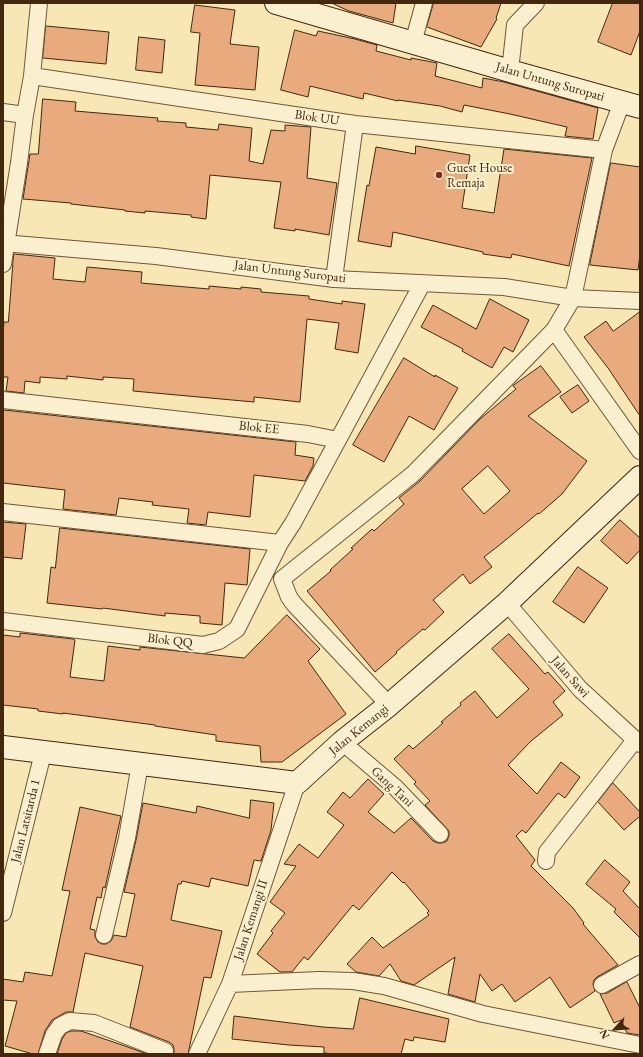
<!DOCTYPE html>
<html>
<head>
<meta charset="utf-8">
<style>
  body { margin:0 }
  #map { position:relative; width:643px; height:1057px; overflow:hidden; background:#f7e7b5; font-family:"EB Garamond",serif }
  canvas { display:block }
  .frame { position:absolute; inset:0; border:4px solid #41280e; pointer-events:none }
  .north { position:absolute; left:595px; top:1009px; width:40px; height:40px; -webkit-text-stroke:3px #faefcf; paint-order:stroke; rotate:244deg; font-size:11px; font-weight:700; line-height:16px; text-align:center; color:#41280e }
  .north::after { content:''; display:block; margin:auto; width:14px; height:18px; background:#41280e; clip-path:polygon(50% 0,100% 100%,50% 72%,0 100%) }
</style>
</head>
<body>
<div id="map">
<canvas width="643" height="1057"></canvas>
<div class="frame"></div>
<div class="north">N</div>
</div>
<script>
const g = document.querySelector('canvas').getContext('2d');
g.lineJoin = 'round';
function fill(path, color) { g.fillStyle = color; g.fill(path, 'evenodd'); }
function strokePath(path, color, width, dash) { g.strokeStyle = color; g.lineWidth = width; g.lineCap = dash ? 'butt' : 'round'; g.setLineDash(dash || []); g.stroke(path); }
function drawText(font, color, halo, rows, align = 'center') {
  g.font = font + ' "EB Garamond",serif'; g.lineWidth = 4; g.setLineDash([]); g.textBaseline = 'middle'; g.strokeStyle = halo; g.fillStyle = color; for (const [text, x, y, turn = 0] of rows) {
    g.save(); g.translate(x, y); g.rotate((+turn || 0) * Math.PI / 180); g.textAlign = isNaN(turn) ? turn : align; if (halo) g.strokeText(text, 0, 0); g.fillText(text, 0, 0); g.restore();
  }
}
const building = new Path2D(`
  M332 3H396L393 23 349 11Z
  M434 3H501L496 18 497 19 481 47 427 27Z
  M613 3H640V31L631 55 598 42Z
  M195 5 235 10 230 44 259 47 255 90 195 85 200 33 191 32Z
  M46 26 109 32 106 64 43 58Z
  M295 30 316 36 318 31 355 39 377 45 376 51 411 60V58L437 63 435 76 482 88 483 78 504 82 598 108 593 139 565 136 567 127 510 114 464 105 462 112 440 106 398 100V101L364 93 363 99 310 86 308 97 281 90Z
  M139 37 165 40 162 73 136 70Z
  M43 99 76 102 75 111 158 118 157 121 186 123V127L218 130 219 124 252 128 249 161 263 164 271 130 285 131V125L311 127 307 178 337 183 329 235 295 229V231L274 228 281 182 210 175 206 219 191 217V215L145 211V213L125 211V210L71 204V203L23 199 30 154H38Z
  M416 146 470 155 462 208 494 213 504 149 592 158 569 266 512 254 511 258 483 254V252L393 232 391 247 358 241 367 185 369 186 376 147 415 154Z
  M611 163 640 167V255L638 270 590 265Z
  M14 254 55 258 53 279 85 282 87 267 142 272 141 283 209 289V286L241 289V287L261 289V292L309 296V299L342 304V301L365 304 358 353 335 349 339 323 307 319 300 402 254 397V402L133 391 134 379 103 377V380L67 376V379L40 377V383L25 381 24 393 6 391 8 377H3V332L4 322H8Z
  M490 299 529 320 513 352 504 347 492 368 462 351 463 349 421 327 433 305 476 329Z
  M640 312V416L608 368 584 337 606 321 613 331Z
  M404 358 435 377V375L458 388 434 430 409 416 384 462 353 445Z
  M541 366 561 392 528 416 587 461 562 494 539 514 538 513 502 543 484 557 492 567 470 584 463 574 433 600 444 612 425 630 423 629 396 652 397 653 375 672 307 591 331 571 330 570 353 549 351 548 372 529 374 531 404 504 399 498 420 481 480 419 516 389 513 386ZM488 466 510 491 484 514 462 489Z
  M578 385 589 401 572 413 560 397Z
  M4 410 296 442 295 455 314 458 313 466 305 481 254 475 250 517 208 512 206 525 187 523 189 509 152 505 153 502 119 498 116 515 63 509 65 490 3 483V422Z
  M620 520 640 538V550L627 564 601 541Z
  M3 522 26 524 22 559 3 557Z
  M60 528 250 549 247 585 225 583 222 625 200 623V616L165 613V616L103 608 102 609 47 603 51 567 55 568Z
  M578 567 608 588 584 623 553 602Z
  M287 615 320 649 308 661 346 714 282 762H261L260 746 216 741V735L155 726V725L63 713V714L38 711V709L3 705V635L20 637V633L73 639 75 640 70 677 104 681 108 646 140 650V647L244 658Z
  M509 634 545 674 548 672 565 691 553 702 563 715 531 741 508 765 537 794 561 762 580 777 565 798 558 793 526 833 522 830 516 836 535 860 531 866 573 908 584 923 583 924 618 965 597 977 594 980 593 984 595 991 570 1008 550 977 515 1002 502 984 492 991 480 974 475 1002 448 994 455 957 414 985 401 981 390 964 379 976 356 972 347 964 372 937 383 948 429 915 427 913 429 911 404 882 403 883 392 872 359 910 353 905 308 960 304 957 292 972H280L257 954 273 933 271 931 285 913 270 902 296 866 284 864 299 844 318 858 344 825 327 812 343 792 350 798 368 779 384 794 368 812 394 833 411 818 433 841 438 843H442L447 841 449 836V831L425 805 430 801 414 784 416 782 394 759 409 745 413 749 443 723 441 722 461 705 460 703 475 691 497 718 529 689 492 649Z
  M613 783 640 812V816L624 830 598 802Z
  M251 800 274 803 271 830 261 861 254 860 248 886 211 878 209 887 182 881 181 884H178L171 920 222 931 211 978 204 977 188 1054H174V1049L173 1045 169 1042 130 1027 143 966 85 953 73 1012H66L52 1020 45 1031 38 1054H33L5 1046 17 1001 3 1000V979L23 982 25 972 52 976 70 891 62 890 80 807 121 816 105 888 103 887 101 898 97 897 90 929 95 930V937L98 942 102 944H106L111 941 114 935 126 937 135 894 124 892 136 840 143 803 196 813 197 806 249 818Z
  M605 860 630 882 623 891 640 909V938L614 912 616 909 586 884Z
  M627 982 640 1008V1035L627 1033 621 1020 614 1023 600 994 607 993Z
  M360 998 449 1019 445 1042 414 1037 413 1041 405 1039 401 1054H335L324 1053V1047L289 1045 232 1039 234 1016 323 1027 353 1029Z
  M72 1031H81L125 1046 147 1054H57L62 1039 66 1033Z`);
fill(building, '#e9aa7e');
strokePath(building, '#41280e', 1);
const street = new Path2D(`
  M413 43 424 3
  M510 71 515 25 536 3
  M32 76 355 124 604 150
  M3 112 25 115
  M3 243 156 256 334 279 504 287 573 298 640 301
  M3 264 19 163 25 115 32 76 39 3
  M334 279 355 124
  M554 330 640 451
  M3 400 308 434 338 440 422 284
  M3 512 280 543 293 523 338 440
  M507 603 580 689 640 744
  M3 621 203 645 219 641 237 629 280 543
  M389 705 294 604 289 597 282 579 413 474 554 330 573 298 604 150 622 102
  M342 742 395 787 440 834
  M546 861 547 852 635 740
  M3 913 43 753
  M104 935 127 838 140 764
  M230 984 319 980 353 981 384 986 483 1014 640 1045
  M602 985 640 964
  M47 1054 54 1034 60 1026 70 1021 94 1023 165 1051
  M197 1054 230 984 297 783`);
const secondary = new Path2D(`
  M276 3 510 71 640 107
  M3 747 297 783 342 742 389 705 507 603 640 477`);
strokePath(street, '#6e5838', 18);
strokePath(secondary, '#41280e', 24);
strokePath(street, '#faefcf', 16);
strokePath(secondary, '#faefcf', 22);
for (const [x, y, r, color] of [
  [439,175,4,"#8f2418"]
]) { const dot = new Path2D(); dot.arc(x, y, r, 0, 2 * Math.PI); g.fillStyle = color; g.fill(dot); strokePath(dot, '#faefcf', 1.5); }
drawText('13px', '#41280e', '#faefcf', [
  ["Jalan Untung Suropati",550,82,16],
  ["Blok UU",317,118,8],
  ["Jalan Untung Suropati",290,272,7],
  ["Blok EE",259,428,6],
  ["Blok QQ",170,641,7],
  ["Jalan Sawi",570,677,48],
  ["Jalan Kemangi",359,730,-39],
  ["Gang Tani",392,787,43],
  ["Jalan Latsitarda 1",26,821,-76],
  ["Jalan Kemangi II",251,920,-72]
]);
drawText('13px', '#41280e', '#faefcf', [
  ["Guest House",447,168],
  ["Remaja",447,183]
], 'left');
</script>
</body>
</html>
